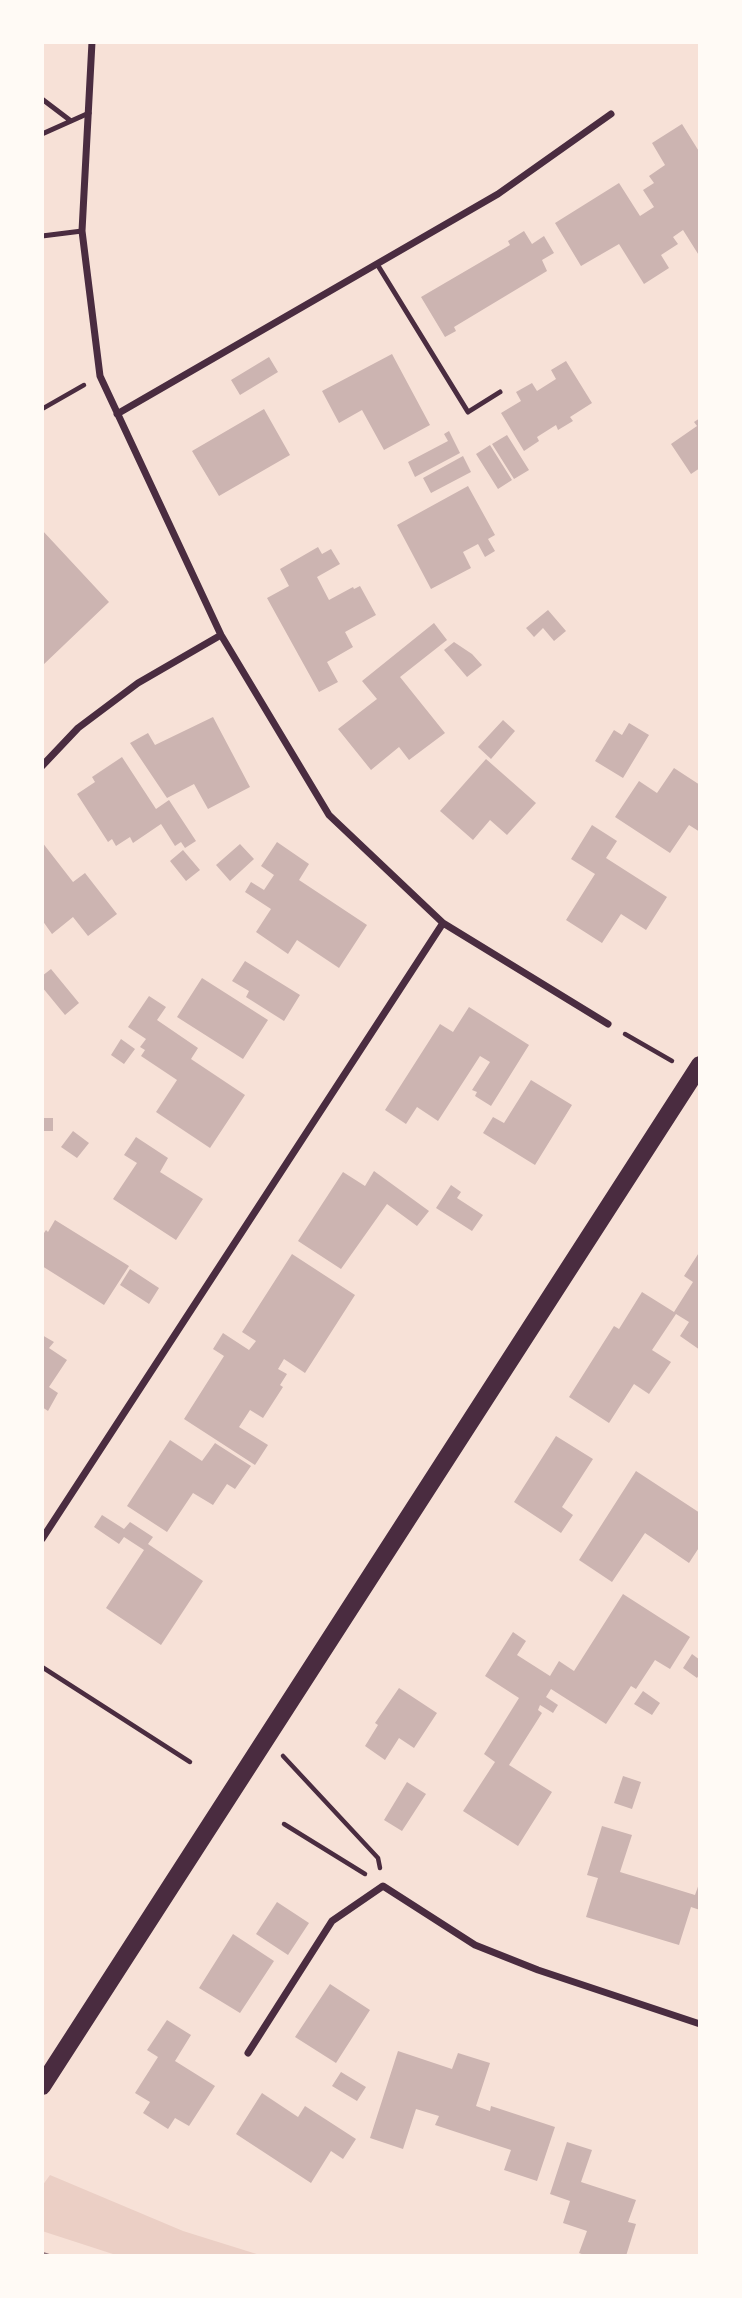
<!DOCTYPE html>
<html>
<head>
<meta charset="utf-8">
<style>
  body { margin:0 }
  #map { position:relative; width:742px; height:2298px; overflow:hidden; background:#f7e1d7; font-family:Signika,sans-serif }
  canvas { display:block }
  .frame { position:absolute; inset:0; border:44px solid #fffaf5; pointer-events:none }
</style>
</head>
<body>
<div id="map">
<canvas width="742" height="2298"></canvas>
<div class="frame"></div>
</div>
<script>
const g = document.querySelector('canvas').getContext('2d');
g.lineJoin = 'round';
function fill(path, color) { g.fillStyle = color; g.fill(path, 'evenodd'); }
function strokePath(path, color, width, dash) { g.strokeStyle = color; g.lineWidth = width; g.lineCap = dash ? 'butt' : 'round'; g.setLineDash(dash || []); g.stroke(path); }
fill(new Path2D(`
  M50 2175 183 2231 263 2256H119L42 2231V2186Z`), '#ebcfc5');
fill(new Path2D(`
  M682 124 700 153V257L683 230 673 237 678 244 661 255 669 268 644 284 619 244 581 266 555 223 619 183 640 216 654 207 643 190 654 183 649 176 665 165 652 143Z
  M524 231 532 244 544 236 554 253 542 260 547 271 454 327 456 331 445 337 421 297 510 245 508 241Z
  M392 354 430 425 384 450 362 410 339 423 322 391Z
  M269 357 278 372 240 395 231 380Z
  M566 361 592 403 570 417 573 421 558 430 556 425 537 437 539 441 524 451 501 413 521 401 516 392 532 383 537 391 556 379 551 370Z
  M264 409 290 455 219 496 192 451Z
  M700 418V468L691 474 671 444 697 426 694 422Z
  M449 431 460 453 415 477 408 462 448 441 444 434Z
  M507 435 529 470 514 479 492 444Z
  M490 445 512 480 498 489 476 454Z
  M463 456 471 472 431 493 423 478Z
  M468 486 495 535 488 539 495 551 485 557 478 544 463 552 471 568 431 589 397 525Z
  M42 530 109 602 42 666Z
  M318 547 322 554 331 549 340 564 317 577 329 600 353 587 354 589 360 586 376 615 345 632 353 647 327 662 338 682 319 692 267 598 289 586 280 569Z
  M548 610 566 631 554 641 543 628 534 637 526 628Z
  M434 623 447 640 400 677 445 733 409 760 399 747 371 770 338 729 377 699 362 681Z
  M454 642 472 654 482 665 467 677 444 650Z
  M213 717 250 787 208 809 194 784 167 798 130 743 148 733 155 745Z
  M503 720 515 731 491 759 478 747Z
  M629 723 649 735 623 778 595 761 614 730 622 735Z
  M122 757 156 809 169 800 196 841 185 848 181 842 175 846 161 824 133 843 130 837 116 846 112 839 108 842 77 794 95 782 92 777Z
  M486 759 536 803 507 835 490 820 473 840 440 811Z
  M674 768 700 785V832L689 825 670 853 615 817 639 781 657 793Z
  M592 825 617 841 606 858 667 897 646 930 621 914 602 943 566 920 595 874 571 859Z
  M42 842 73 882 85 873 117 914 88 936 73 917 52 934 42 920Z
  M277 842 309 864 299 880 367 925 339 968 297 940 288 954 256 932 271 909 245 892 251 882 264 890 274 875 261 866Z
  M240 844 254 859 230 881 216 865Z
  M183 850 200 870 186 881 170 861Z
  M245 961 300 995 284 1021 246 997 249 991 232 981Z
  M51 969 79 1003 65 1015 42 987V976Z
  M202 978 268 1020 243 1059 177 1017Z
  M149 996 166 1007 157 1020 198 1048 191 1059 245 1095 210 1148 156 1112 177 1080 141 1056 145 1050 140 1047 146 1039 128 1027Z
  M469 1007 529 1045 491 1106 475 1096 477 1092 472 1090 490 1062 480 1056 438 1121 417 1107 406 1124 385 1110 440 1024 453 1032Z
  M121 1039 135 1049 124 1064 111 1055Z
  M531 1080 572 1105 535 1165 483 1133 493 1117 504 1123Z
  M42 1118H53V1131H42Z
  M73 1131 89 1143 77 1158 61 1147Z
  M136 1137 168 1158 160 1172 203 1199 176 1240 113 1199 137 1163 124 1155Z
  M374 1171 429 1211 417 1226 387 1204 341 1269 298 1241 343 1172 365 1186Z
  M451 1185 461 1192 457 1198 483 1215 472 1231 436 1208Z
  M55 1220 129 1266 104 1305 42 1266V1236L46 1230 48 1232Z
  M700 1251V1350L680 1336 689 1322 676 1314 652 1350 671 1362 649 1394 634 1384 609 1423 569 1397 614 1326 619 1329 642 1292 674 1312 693 1282 684 1276Z
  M292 1254 355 1295 305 1373 284 1359 278 1369 287 1374 280 1385 283 1387 263 1418 250 1410 239 1427 268 1445 255 1465 184 1419 224 1356 213 1349 223 1333 249 1350 256 1341 242 1332Z
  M130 1269 159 1288 149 1304 120 1285Z
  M42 1335 54 1342 49 1348 67 1360 49 1387 58 1393 48 1411 42 1407Z
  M556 1436 593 1459 562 1507 573 1515 561 1533 514 1502Z
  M170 1440 202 1461 215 1443 251 1466 235 1489 227 1484 213 1505 193 1493 167 1532 127 1506Z
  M636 1471 700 1513V1546L689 1563 645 1533 612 1582 579 1560Z
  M102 1515 124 1529 130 1522 153 1537 148 1544 203 1581 161 1645 106 1608 144 1550 124 1537 119 1544 94 1527Z
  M623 1594 690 1637 670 1669 655 1660 636 1689 631 1686 606 1724 551 1689 546 1697 558 1705 553 1713 540 1705 538 1710 542 1713 509 1765 552 1792 518 1846 463 1811 495 1762 484 1754 519 1698 485 1676 513 1632 526 1641 517 1655 550 1676 559 1661 574 1671Z
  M692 1654 700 1660V1673L697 1678 683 1668Z
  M399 1688 437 1713 414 1748 399 1738 385 1760 365 1746 378 1725 375 1723Z
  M643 1691 660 1703 652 1715 634 1704Z
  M623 1776 641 1782 632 1809 614 1803Z
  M407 1782 426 1794 402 1831 384 1820Z
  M602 1826 632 1835 620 1872 695 1895 700 1881V1910L691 1907 679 1945 586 1917 598 1878 587 1875Z
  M277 1902 309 1923 288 1955 256 1934Z
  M233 1934 274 1961 240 2013 199 1988Z
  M330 1984 370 2010 336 2063 295 2037Z
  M167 2020 191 2035 175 2061 215 2086 189 2126 175 2118 168 2129 143 2113 150 2102 135 2093 158 2057 147 2050Z
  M398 2051 452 2069 458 2053 490 2063 476 2106 490 2111 491 2106 555 2127 537 2181 504 2170 511 2150 435 2125 439 2116 416 2109 403 2149 370 2138Z
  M341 2072 366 2087 357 2101 332 2086Z
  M262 2093 298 2117 305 2106 356 2139 343 2159 331 2151 311 2183 236 2134Z
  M567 2142 592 2150 581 2182 636 2200 628 2222 636 2224 626 2256H587L579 2253 587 2231 563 2223 570 2201 550 2194Z`), '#ccb4b1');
strokePath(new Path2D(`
  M42 409 84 385
  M625 1034 672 1061
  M42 1667 190 1762
  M283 1756 378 1858 380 1868
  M284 1824 365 1874`), '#4a2c40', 4.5);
strokePath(new Path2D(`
  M42 99 71 121
  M42 134 89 113
  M42 236 82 231
  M377 264 468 412 500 392`), '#4a2c40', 5);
strokePath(new Path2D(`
  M92 42 82 231 100 376 221 635 329 815 443 923 608 1024
  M117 414 498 194 611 114
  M42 766 78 728 138 683 221 635
  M42 1539 443 923
  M248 2053 332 1921 383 1886 475 1945 538 1970 700 2024`), '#4a2c40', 7);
strokePath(new Path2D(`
  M42 2086 700 1065`), '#4a2c40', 18);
strokePath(new Path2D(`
  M42 2254 48 2256`), '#8f747c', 5);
</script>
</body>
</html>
